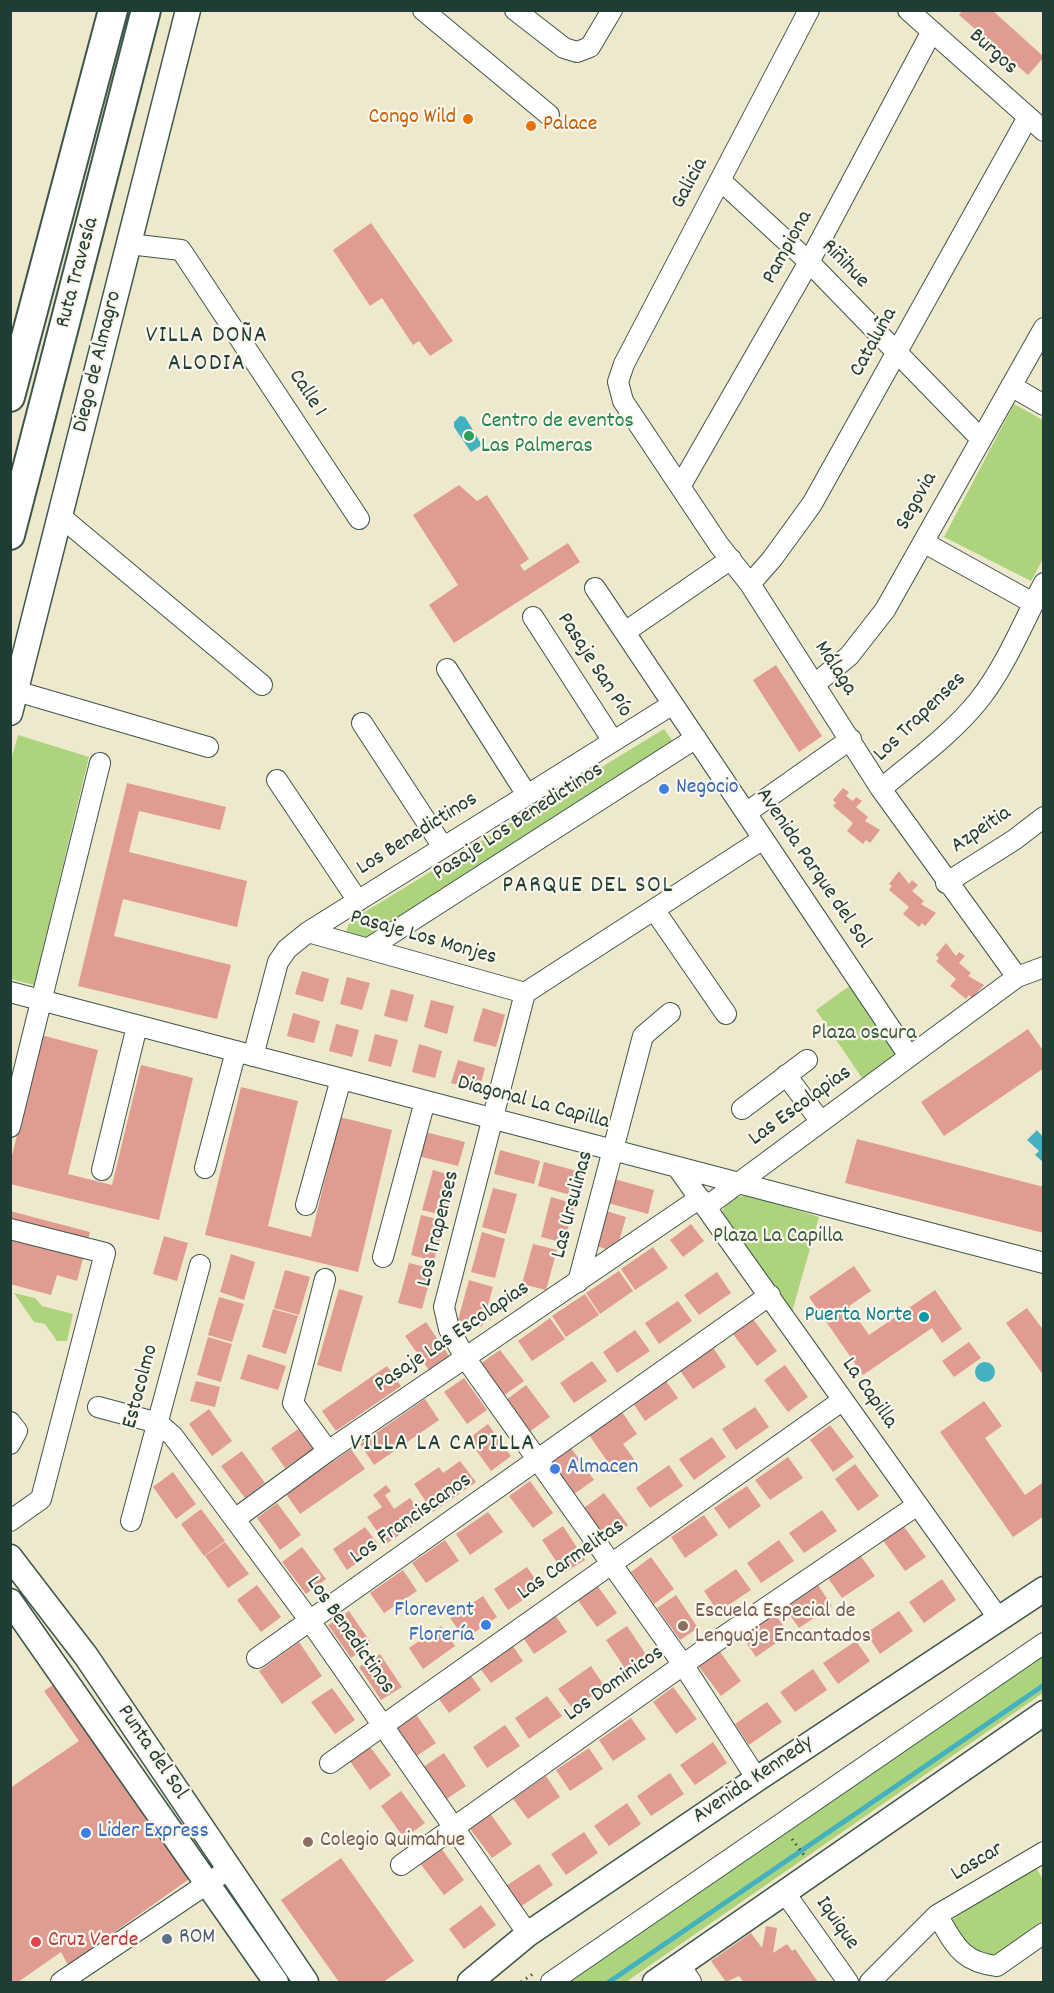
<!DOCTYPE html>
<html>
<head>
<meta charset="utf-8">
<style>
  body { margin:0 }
  #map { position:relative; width:1054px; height:1993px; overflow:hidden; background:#eee8cd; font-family:Dekko,sans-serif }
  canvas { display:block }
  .frame { position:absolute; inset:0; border:12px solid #1f3d34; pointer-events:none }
</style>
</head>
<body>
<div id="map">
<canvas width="1054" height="1993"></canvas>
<div class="frame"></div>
</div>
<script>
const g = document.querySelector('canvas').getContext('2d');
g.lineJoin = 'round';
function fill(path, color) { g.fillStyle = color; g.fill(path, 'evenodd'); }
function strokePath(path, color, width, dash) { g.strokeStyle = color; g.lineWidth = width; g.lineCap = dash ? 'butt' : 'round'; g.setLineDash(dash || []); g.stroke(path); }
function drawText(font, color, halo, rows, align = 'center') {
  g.font = font + ' Dekko,sans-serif'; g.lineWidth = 4.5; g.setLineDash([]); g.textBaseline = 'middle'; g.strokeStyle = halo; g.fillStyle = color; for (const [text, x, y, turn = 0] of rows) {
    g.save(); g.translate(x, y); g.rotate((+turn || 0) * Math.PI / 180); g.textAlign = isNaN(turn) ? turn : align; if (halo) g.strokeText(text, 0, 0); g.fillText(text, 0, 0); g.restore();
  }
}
fill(new Path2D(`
  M1014 404 1043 420V559L1031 581 944 537Z
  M664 729 676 746 366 941 345 935 350 921Z
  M18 735 89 757 34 985 11 979 10 764Z
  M858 980 909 1056 868 1087 816 1010Z
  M749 1195 819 1217 792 1312 721 1213 731 1198Z
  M14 1293 35 1298 42 1306 73 1314 67 1341H57L45 1324 34 1322Z
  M1043 1652V1693L626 1982H564Z
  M1029 1868H1036L1043 1879V1920L991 1958 978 1956 949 1922Z`), '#add37d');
fill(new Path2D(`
  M460 416 465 417 482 445 471 452 454 427V422Z
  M1037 1130 1043 1137V1162L1035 1155 1039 1151 1027 1140Z
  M975 1372a10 10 0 1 1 20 0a10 10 0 1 1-20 0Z`), '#43b1bf');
strokePath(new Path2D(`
  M609 1982 1044 1685`), '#43b1bf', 5);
fill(new Path2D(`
  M963 10H992L1044 57 1028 75 959 15Z
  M371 223 453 341 430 356 419 341 413 345 382 298 370 306 333 250Z
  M459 485 477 501 487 495 529 559 520 565 524 571 568 543 580 562 454 643 429 605 458 585 413 515Z
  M776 665 822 736 799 752 753 680Z
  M127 783 226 807 220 830 139 811 129 852 247 881 237 927 123 899 114 936 231 965 217 1019 78 986Z
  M843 788 849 792 846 796 853 801 856 797 862 801 856 807 868 817 865 821 880 830 870 843 866 840 863 844 847 831 853 823 833 806 836 803 833 800Z
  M899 871 909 884 912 880 918 885 912 891 924 901 921 904 936 913 925 926 922 923 919 927 903 914 909 907 889 890 892 886 889 884Z
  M946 943 956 956 959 952 965 956 959 963 971 973 968 976 984 985 972 998 969 995 966 999 950 986 956 979 936 961 939 958 936 955Z
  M302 971 329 979 323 1002 295 994Z
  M347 977 370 983 362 1010 340 1004Z
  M391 989 414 995 407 1022 384 1016Z
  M431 1000 454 1006 447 1034 424 1027Z
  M483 1008 505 1015 496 1047 473 1041Z
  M293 1013 320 1021 314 1043 287 1036Z
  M336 1024 359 1030 352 1057 329 1051Z
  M1028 1029 1044 1052V1068L944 1136 921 1102Z
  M375 1034 398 1040 391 1067 368 1061Z
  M41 1035 98 1050 68 1174 112 1185 141 1065 193 1078 159 1220 10 1184V1164Z
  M419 1044 442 1051 435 1078 412 1072Z
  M458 1060 485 1068 479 1091 451 1083Z
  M241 1087 298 1101 268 1226 311 1237 340 1117 392 1130 358 1272 205 1235Z
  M425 1132 465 1142 458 1166 418 1156Z
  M857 1139 1044 1187V1233L845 1183Z
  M500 1150 540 1161 534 1184 494 1174Z
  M544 1162 584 1173 578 1197 538 1186Z
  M433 1170 457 1177 446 1216 422 1210Z
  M614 1179 654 1190 648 1214 608 1203Z
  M493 1188 517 1194 506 1234 482 1227Z
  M551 1197 575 1204 564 1243 541 1237Z
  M603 1210 626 1217 616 1252 593 1245Z
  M10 1211 90 1232 77 1281 57 1275 51 1295 10 1284Z
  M421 1215 445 1221 434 1261 411 1255Z
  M691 1224 704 1241 683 1257 670 1240Z
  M482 1232 505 1239 495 1278 471 1272Z
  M164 1236 188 1243 177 1281 153 1274Z
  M533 1244 557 1250 546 1290 522 1284Z
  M653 1247 668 1268 635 1290 621 1269Z
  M231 1254 255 1262 244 1300 220 1292Z
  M409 1263 433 1269 422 1309 398 1303Z
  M854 1266 871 1291 849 1306 869 1335 935 1290 962 1329 942 1343 932 1328 863 1375 809 1297Z
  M285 1270 310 1277 299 1315 274 1308Z
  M619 1271 633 1291 600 1314 586 1293Z
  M717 1272 731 1293 699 1315 684 1295Z
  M469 1280 493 1287 482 1327 458 1320Z
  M339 1289 363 1296 341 1372 317 1365Z
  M585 1294 599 1315 566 1337 552 1316Z
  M219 1297 244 1304 232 1342 208 1335Z
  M678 1301 692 1321 659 1344 645 1323Z
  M1027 1308 1044 1331V1376L1006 1323Z
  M273 1309 298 1316 286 1354 262 1347Z
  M550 1318 565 1339 532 1361 518 1341Z
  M753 1319 777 1351 757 1366 733 1334Z
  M426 1322 449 1356 429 1370 405 1336Z
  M635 1330 650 1351 617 1373 603 1352Z
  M208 1337 232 1344 221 1382 197 1375Z
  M969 1342 981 1358 954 1377 942 1361Z
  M712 1346 726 1367 693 1389 679 1369Z
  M500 1350 524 1381 503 1396 480 1364Z
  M248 1354 286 1366 278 1390 240 1379Z
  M592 1361 607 1381 574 1403 560 1383Z
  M785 1365 808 1397 788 1412 764 1380Z
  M387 1366 401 1386 336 1431 322 1411Z
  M464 1378 487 1410 467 1424 444 1392Z
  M664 1378 678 1398 645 1421 631 1400Z
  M196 1381 220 1387 215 1407 190 1401Z
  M526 1385 550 1417 529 1432 506 1400Z
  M425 1399 439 1420 374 1465 360 1444Z
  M984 1401 1002 1426 985 1438 1025 1495 1042 1483 1044 1485V1516L1013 1537 940 1432Z
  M755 1407 769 1427 736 1450 722 1429Z
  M209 1409 232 1441 212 1456 189 1424Z
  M622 1412 637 1434 623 1444 636 1462 617 1475 589 1435Z
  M488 1424 511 1456 491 1471 468 1439Z
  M304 1425 318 1446 285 1468 271 1448Z
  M830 1425 854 1457 833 1472 810 1440Z
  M712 1437 726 1457 694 1480 679 1459Z
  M571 1448 594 1480 574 1494 551 1462Z
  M351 1449 365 1469 300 1514 286 1494Z
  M242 1451 265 1483 245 1498 221 1466Z
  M788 1457 803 1478 770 1500 755 1480Z
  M460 1461 476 1482 433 1512 414 1484 439 1467 443 1473Z
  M855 1464 879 1496 858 1511 835 1479Z
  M669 1465 683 1486 650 1508 636 1488Z
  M173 1472 196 1504 176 1519 153 1487Z
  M530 1481 553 1513 533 1528 509 1496Z
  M386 1485 391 1491 385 1495 394 1509 410 1498 424 1518 386 1544 367 1517 382 1507 373 1495Z
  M747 1486 761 1506 729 1529 714 1508Z
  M604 1493 628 1525 607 1540 584 1508Z
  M277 1503 301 1535 280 1550 257 1518Z
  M201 1509 225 1541 204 1556 181 1524Z
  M822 1510 837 1531 804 1553 789 1533Z
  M488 1512 503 1532 470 1555 456 1534Z
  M704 1515 718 1535 685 1558 671 1537Z
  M902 1524 926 1557 905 1571 882 1539Z
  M563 1526 585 1560 564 1573 542 1540Z
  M365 1527 380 1547 347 1570 333 1549Z
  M445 1540 459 1561 426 1583 412 1563Z
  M779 1540 794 1561 761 1583 747 1563Z
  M225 1542 249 1574 228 1588 205 1556Z
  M302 1547 326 1579 306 1594 282 1562Z
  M860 1555 875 1576 842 1598 828 1578Z
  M651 1557 674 1589 654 1604 631 1572Z
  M527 1567 541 1588 508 1610 494 1589Z
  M736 1569 751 1590 718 1612 704 1591Z
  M403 1570 417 1591 384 1613 370 1593Z
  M942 1579 956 1600 924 1623 909 1602Z
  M594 1581 617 1613 597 1627 574 1595Z
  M257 1585 281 1617 261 1632 237 1600Z
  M818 1585 832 1606 799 1628 785 1608Z
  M676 1595 698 1628 680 1640 657 1608Z
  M483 1596 497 1617 465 1639 450 1618Z
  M349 1611 371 1643 351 1658 328 1625Z
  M552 1611 567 1632 534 1654 520 1633Z
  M899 1611 913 1631 880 1654 866 1633Z
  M775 1614 789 1634 756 1657 742 1636Z
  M441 1626 455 1646 423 1669 409 1648Z
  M627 1626 649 1659 628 1673 606 1640Z
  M509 1640 523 1661 491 1683 476 1663Z
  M856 1641 870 1661 838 1684 823 1663Z
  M299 1642 322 1676 282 1704 259 1671Z
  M718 1649 741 1681 721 1696 697 1664Z
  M380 1654 402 1687 381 1700 359 1667Z
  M591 1666 605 1687 573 1709 558 1689Z
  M813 1669 827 1690 795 1712 780 1692Z
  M467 1670 481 1690 449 1713 434 1692Z
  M57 1682 192 1877 68 1965 61 1952 18 1982H10V1788L79 1741 44 1691Z
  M673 1687 697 1719 676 1734 653 1702Z
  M332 1688 355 1720 335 1734 311 1702Z
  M547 1696 562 1716 529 1739 515 1718Z
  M767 1702 782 1722 749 1745 735 1724Z
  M413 1710 436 1743 415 1757 392 1724Z
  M631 1718 646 1739 613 1761 599 1740Z
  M505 1725 520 1746 487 1768 473 1747Z
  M713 1742 727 1763 695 1785 680 1765Z
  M367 1743 391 1775 370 1790 347 1757Z
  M589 1748 603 1769 570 1791 556 1770Z
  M444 1753 466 1786 445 1800 423 1767Z
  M670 1773 684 1794 651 1816 637 1796Z
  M546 1776 560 1797 528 1819 513 1799Z
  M401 1791 425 1823 404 1838 381 1806Z
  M627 1803 641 1824 609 1846 594 1826Z
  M489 1812 512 1844 492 1858 468 1826Z
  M584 1832 598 1853 566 1875 551 1854Z
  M441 1848 464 1880 444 1895 420 1863Z
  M341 1858 414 1961 383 1982H339L281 1900Z
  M539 1864 553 1885 520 1907 506 1886Z
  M481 1905 496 1925 464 1949 449 1929Z
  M766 1926 777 1928 773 1953 787 1944 792 1951 795 1949 818 1982H744L739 1976 726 1982 711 1961 751 1933 762 1948Z`), '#e19c92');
const minor = new Path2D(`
  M423 10 549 115
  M515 10 564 48 577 52 590 47 612 10
  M809 10 624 364 618 382 623 401 719 545 750 584 881 789 1017 977
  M908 10 1044 131
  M720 180 809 262 981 439
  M129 244 181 250 359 519
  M1011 386 1044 405
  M681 485 809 262 932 31
  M60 516 262 685
  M923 542 1033 603
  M750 584 772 559 812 504 1028 117
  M595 588 909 1056
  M533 617 613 741
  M625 632 731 559
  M447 669 527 795
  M815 684 849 656 885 610 1044 328
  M16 691 208 747
  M362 723 443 847
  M277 780 358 901
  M881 789C914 761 952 734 979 700 1006 666 1023 622 1044 583
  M746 813 851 739
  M946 883 1014 840 1044 817
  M655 911 726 1014
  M308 932 525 993
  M369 948 696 738
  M10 992 1044 1263
  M253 1056 278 962 287 949 308 932 673 704
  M786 1075 821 1122
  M742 1109 807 1060
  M10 1127 100 763
  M677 1167 999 1619
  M205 1168 236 1051
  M102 1170 137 1026
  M306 1205 341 1079
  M706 1207 1017 977 1044 967
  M10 1229 105 1253 41 1499 10 1521
  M383 1257 425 1101
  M325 1279 293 1403 328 1451
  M578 1282 643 1036 670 1013
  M98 1407 158 1423 173 1436 310 1621 528 1934
  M10 1422 17 1431 10 1444
  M235 1519 328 1451 700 1198
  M131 1521 200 1265
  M257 1658 770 1295
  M330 1763 843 1400
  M757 1779 684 1666 466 1359 449 1329 444 1307 525 993 763 839
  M401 1865 711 1645 916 1506
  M785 1893 848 1982
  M937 1915C955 1944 960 1962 997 1966L1044 1933
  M680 1965 691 1982
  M61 1982 229 1869
  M551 1982 1044 1643
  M870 1982 937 1915 1044 1852`);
const major = new Path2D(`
  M10 713 188 10
  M10 1557 86 1656 306 1982
  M10 1601 276 1982
  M470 1982 528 1934 757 1779 1044 1589
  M655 1982 1044 1713`);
const highway = new Path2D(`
  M10 397 113 10
  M10 535 146 10`);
strokePath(minor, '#3e574b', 22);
strokePath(major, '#3e574b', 27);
strokePath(highway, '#3e574b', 32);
strokePath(new Path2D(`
  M792 1839 804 1855
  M521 1982 536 1972`), '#3e574b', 3, [1.5, 4.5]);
strokePath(minor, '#fff', 20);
strokePath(major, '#fff', 24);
strokePath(highway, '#fff', 28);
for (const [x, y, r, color] of [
  [468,119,6,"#e8710a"],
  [531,126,6,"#e8710a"],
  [469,436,6,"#2e9e5b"],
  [664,789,6,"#3f7fe0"],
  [924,1317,6,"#0f9aa8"],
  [555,1469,6,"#3f7fe0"],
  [486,1625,6,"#3f7fe0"],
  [683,1626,6,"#8d6e63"],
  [86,1833,6,"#3f7fe0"],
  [308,1842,6,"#8d6e63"],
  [167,1939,6,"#5c6f8a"],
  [36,1942,6,"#e0444e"]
]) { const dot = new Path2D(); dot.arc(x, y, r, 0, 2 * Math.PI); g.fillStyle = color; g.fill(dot); strokePath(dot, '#fbf7ec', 2); }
drawText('22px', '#1f3d34', '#fbf7ec', [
  ["Burgos",992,53,42],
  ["Galicia",691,184,-62],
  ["Pampiona",789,248,-61],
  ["Riñihue",844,265,46],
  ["Ruta Travesía",79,273,-75],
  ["Cataluña",875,343,-61],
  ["Diego de Almagro",99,362,-76],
  ["Calle 1",306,394,57],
  ["Segovia",918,502,-61],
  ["Pasaje San Pío",593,666,57],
  ["Málaga",834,669,57],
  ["Los Trapenses",921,718,-44],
  ["Pasaje Los Benedictinos",519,823,-33],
  ["Azpeitia",982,831,-34],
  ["Los Benedictinos",418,835,-32],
  ["Avenida Parque del Sol",812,869,56],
  ["Pasaje Los Monjes",423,939,16],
  ["Diagonal La Capilla",533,1104,15],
  ["Las Escolapias",801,1107,-36],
  ["Las Ursulinas",574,1205,-75],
  ["Los Trapenses",440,1229,-76],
  ["Pasaje Las Escolapias",453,1338,-34],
  ["Estocolmo",142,1387,-75],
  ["La Capilla",868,1394,55],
  ["Los Franciscanos",412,1520,-35],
  ["Las Carmelitas",572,1561,-35],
  ["Los Benedictinos",349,1636,55],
  ["Los Dominicos",615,1685,-35],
  ["Punta del Sol",151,1753,56],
  ["Avenida Kennedy",754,1781,-34],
  ["Lascar",978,1863,-31],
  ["Iquique",836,1924,55]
]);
drawText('22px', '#c56008', '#fbf7ec', [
  ["Congo Wild",456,119],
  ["Palace",543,126,"left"]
], 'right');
drawText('22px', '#27864d', '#fbf7ec', [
  ["Centro de eventos",481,423],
  ["Las Palmeras",481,448]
], 'left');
drawText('22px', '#366cbe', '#fbf7ec', [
  ["Negocio",676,789],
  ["Almacen",567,1469],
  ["Florevent",474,1612,"right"],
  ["Florería",474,1637,"right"],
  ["Lider Express",98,1833]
], 'left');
drawText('22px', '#3b5b43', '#fbf7ec', [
  ["Plaza oscura",864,1035],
  ["Plaza La Capilla",778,1238]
]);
drawText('22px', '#0d838f', '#fbf7ec', [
  ["Puerta Norte",912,1317]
], 'right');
drawText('22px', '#785e54', '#fbf7ec', [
  ["Escuela Especial de",695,1613],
  ["Lenguaje Encantados",695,1638],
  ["Colegio Quimahue",320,1842]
], 'left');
drawText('22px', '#4e5e75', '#fbf7ec', [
  ["ROM",179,1939]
], 'left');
drawText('22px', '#be3a42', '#fbf7ec', [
  ["Cruz Verde",48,1942]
], 'left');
g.letterSpacing = '1.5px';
drawText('24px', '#1f3d34', '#fbf7ec', [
  ["VILLA DOÑA",207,338],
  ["ALODIA",207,366],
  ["PARQUE DEL SOL",588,888],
  ["VILLA LA CAPILLA",443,1446]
]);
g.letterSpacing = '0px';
</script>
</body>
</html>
